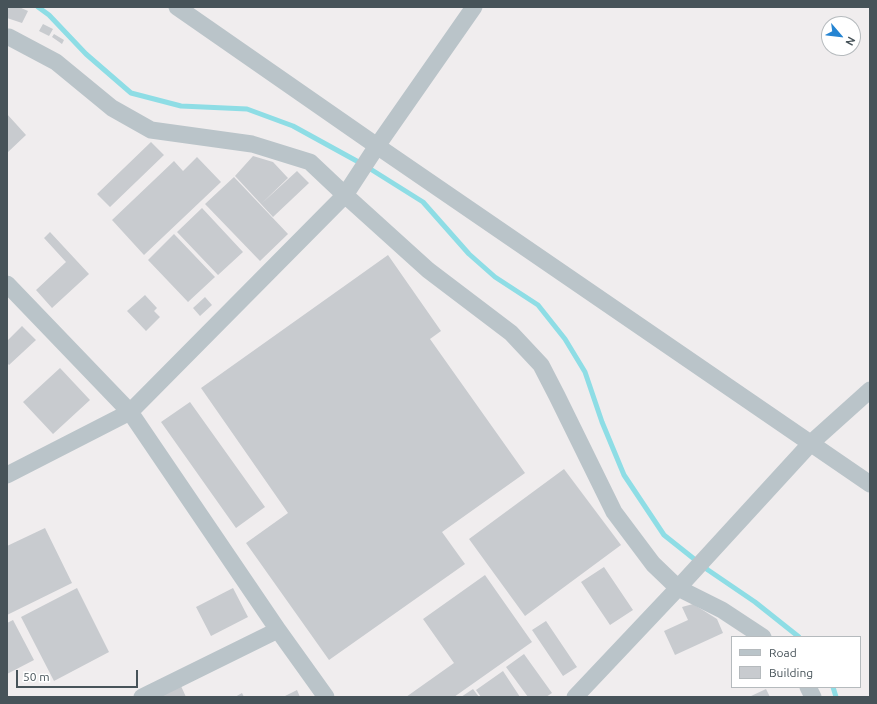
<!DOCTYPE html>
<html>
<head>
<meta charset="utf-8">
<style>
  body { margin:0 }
  #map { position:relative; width:877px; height:704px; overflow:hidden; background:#f0edee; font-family:Ubuntu,sans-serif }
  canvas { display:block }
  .frame { position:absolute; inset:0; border:8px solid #475359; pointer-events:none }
  .legend { position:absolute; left:731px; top:636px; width:130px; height:52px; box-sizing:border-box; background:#fff; border:1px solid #b5babd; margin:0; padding:5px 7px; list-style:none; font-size:12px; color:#475359 }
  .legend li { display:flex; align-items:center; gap:8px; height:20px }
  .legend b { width:20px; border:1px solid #b5babd }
  .north { position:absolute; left:821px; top:16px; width:40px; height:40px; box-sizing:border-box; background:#fff; border:1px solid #b5babd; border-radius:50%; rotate:118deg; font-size:11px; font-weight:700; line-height:16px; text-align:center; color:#475359 }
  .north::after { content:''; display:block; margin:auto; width:14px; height:18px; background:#2584d2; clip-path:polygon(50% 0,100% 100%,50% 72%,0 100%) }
  .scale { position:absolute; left:16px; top:670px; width:122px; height:18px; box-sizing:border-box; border:2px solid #475359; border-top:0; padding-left:5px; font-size:12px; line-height:14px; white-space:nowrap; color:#475359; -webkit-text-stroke:3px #fff; paint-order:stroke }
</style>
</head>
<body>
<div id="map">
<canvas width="877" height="704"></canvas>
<div class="frame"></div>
<ul class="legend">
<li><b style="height:5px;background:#bac4c9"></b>Road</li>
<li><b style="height:11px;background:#c8cbcf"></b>Building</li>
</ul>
<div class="north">N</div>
<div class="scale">50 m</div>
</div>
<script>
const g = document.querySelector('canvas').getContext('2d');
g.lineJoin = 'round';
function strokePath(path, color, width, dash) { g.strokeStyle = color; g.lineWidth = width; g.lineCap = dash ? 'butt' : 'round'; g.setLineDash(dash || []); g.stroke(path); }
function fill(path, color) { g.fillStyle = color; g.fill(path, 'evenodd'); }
strokePath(new Path2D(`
  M38 7 49 15 86 54 131 93 181 106 247 109 293 126 364 165 423 202 469 254 495 277 538 305 565 339 585 372 602 422 624 475 664 535 708 570 755 602 799 637
  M833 687 836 697`), '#8edde5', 5);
fill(new Path2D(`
  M7 7H19L28 11 22 23 7 18Z
  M43 24 53 29 49 36 39 31Z
  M54 34 64 40 62 44 52 37Z
  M7 114 26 135 7 153Z
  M151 142 164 155 110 207 97 194Z
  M253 156 273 162 288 178 261 204 235 176Z
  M197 157 221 182 144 255 112 220 174 161 183 171Z
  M297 171 309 183 273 217 261 204Z
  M234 177 288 234 260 261 205 204Z
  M202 208 243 252 218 275 177 232Z
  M50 232 89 274 52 308 36 290 66 262 44 238Z
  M174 234 215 277 188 302 148 260Z
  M388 255 441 331 430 339 525 473 442 532 465 564 329 660 246 543 288 513 201 388Z
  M145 295 157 308 154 311 160 317 146 331 127 311Z
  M205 297 212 305 200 316 193 308Z
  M22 326 36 340 9 365 7 363V341Z
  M60 368 90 400 53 434 23 402Z
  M190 402 265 507 236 528 161 422Z
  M564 469 621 545 525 616 469 539Z
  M45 528 72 583 7 615V546Z
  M604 567 633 610 610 625 581 582Z
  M485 575 532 642 454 697H406L454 663 423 619Z
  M77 588 109 652 54 681 21 617Z
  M233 588 248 617 211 636 196 607Z
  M693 604 717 619 723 633 675 655 664 631 688 620 682 607Z
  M13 620 34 660 7 674V623Z
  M546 621 577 667 563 676 532 630Z
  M524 654 552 693 546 697H528L506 667Z
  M503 671 520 697H481L476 690Z
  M181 686 186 697H159Z
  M473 689 479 697H461Z
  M766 689 770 697H749Z
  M297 690 300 697H283Z
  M242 693 244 697H235Z`), '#c8cbcf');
strokePath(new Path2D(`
  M177 7 377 146 870 484
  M7 37H9L56 62 112 108 151 130 252 144 310 162 345 195 428 270 511 333 541 365 557 396 614 512 653 564 678 588 722 610 763 637
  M7 284 130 412 278 630 326 697
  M7 475 130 412 345 195 377 146 474 7
  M808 687 813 697
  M142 697 278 630
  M575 697 678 588 811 443 870 390`), '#bac4c9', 17);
</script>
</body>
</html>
